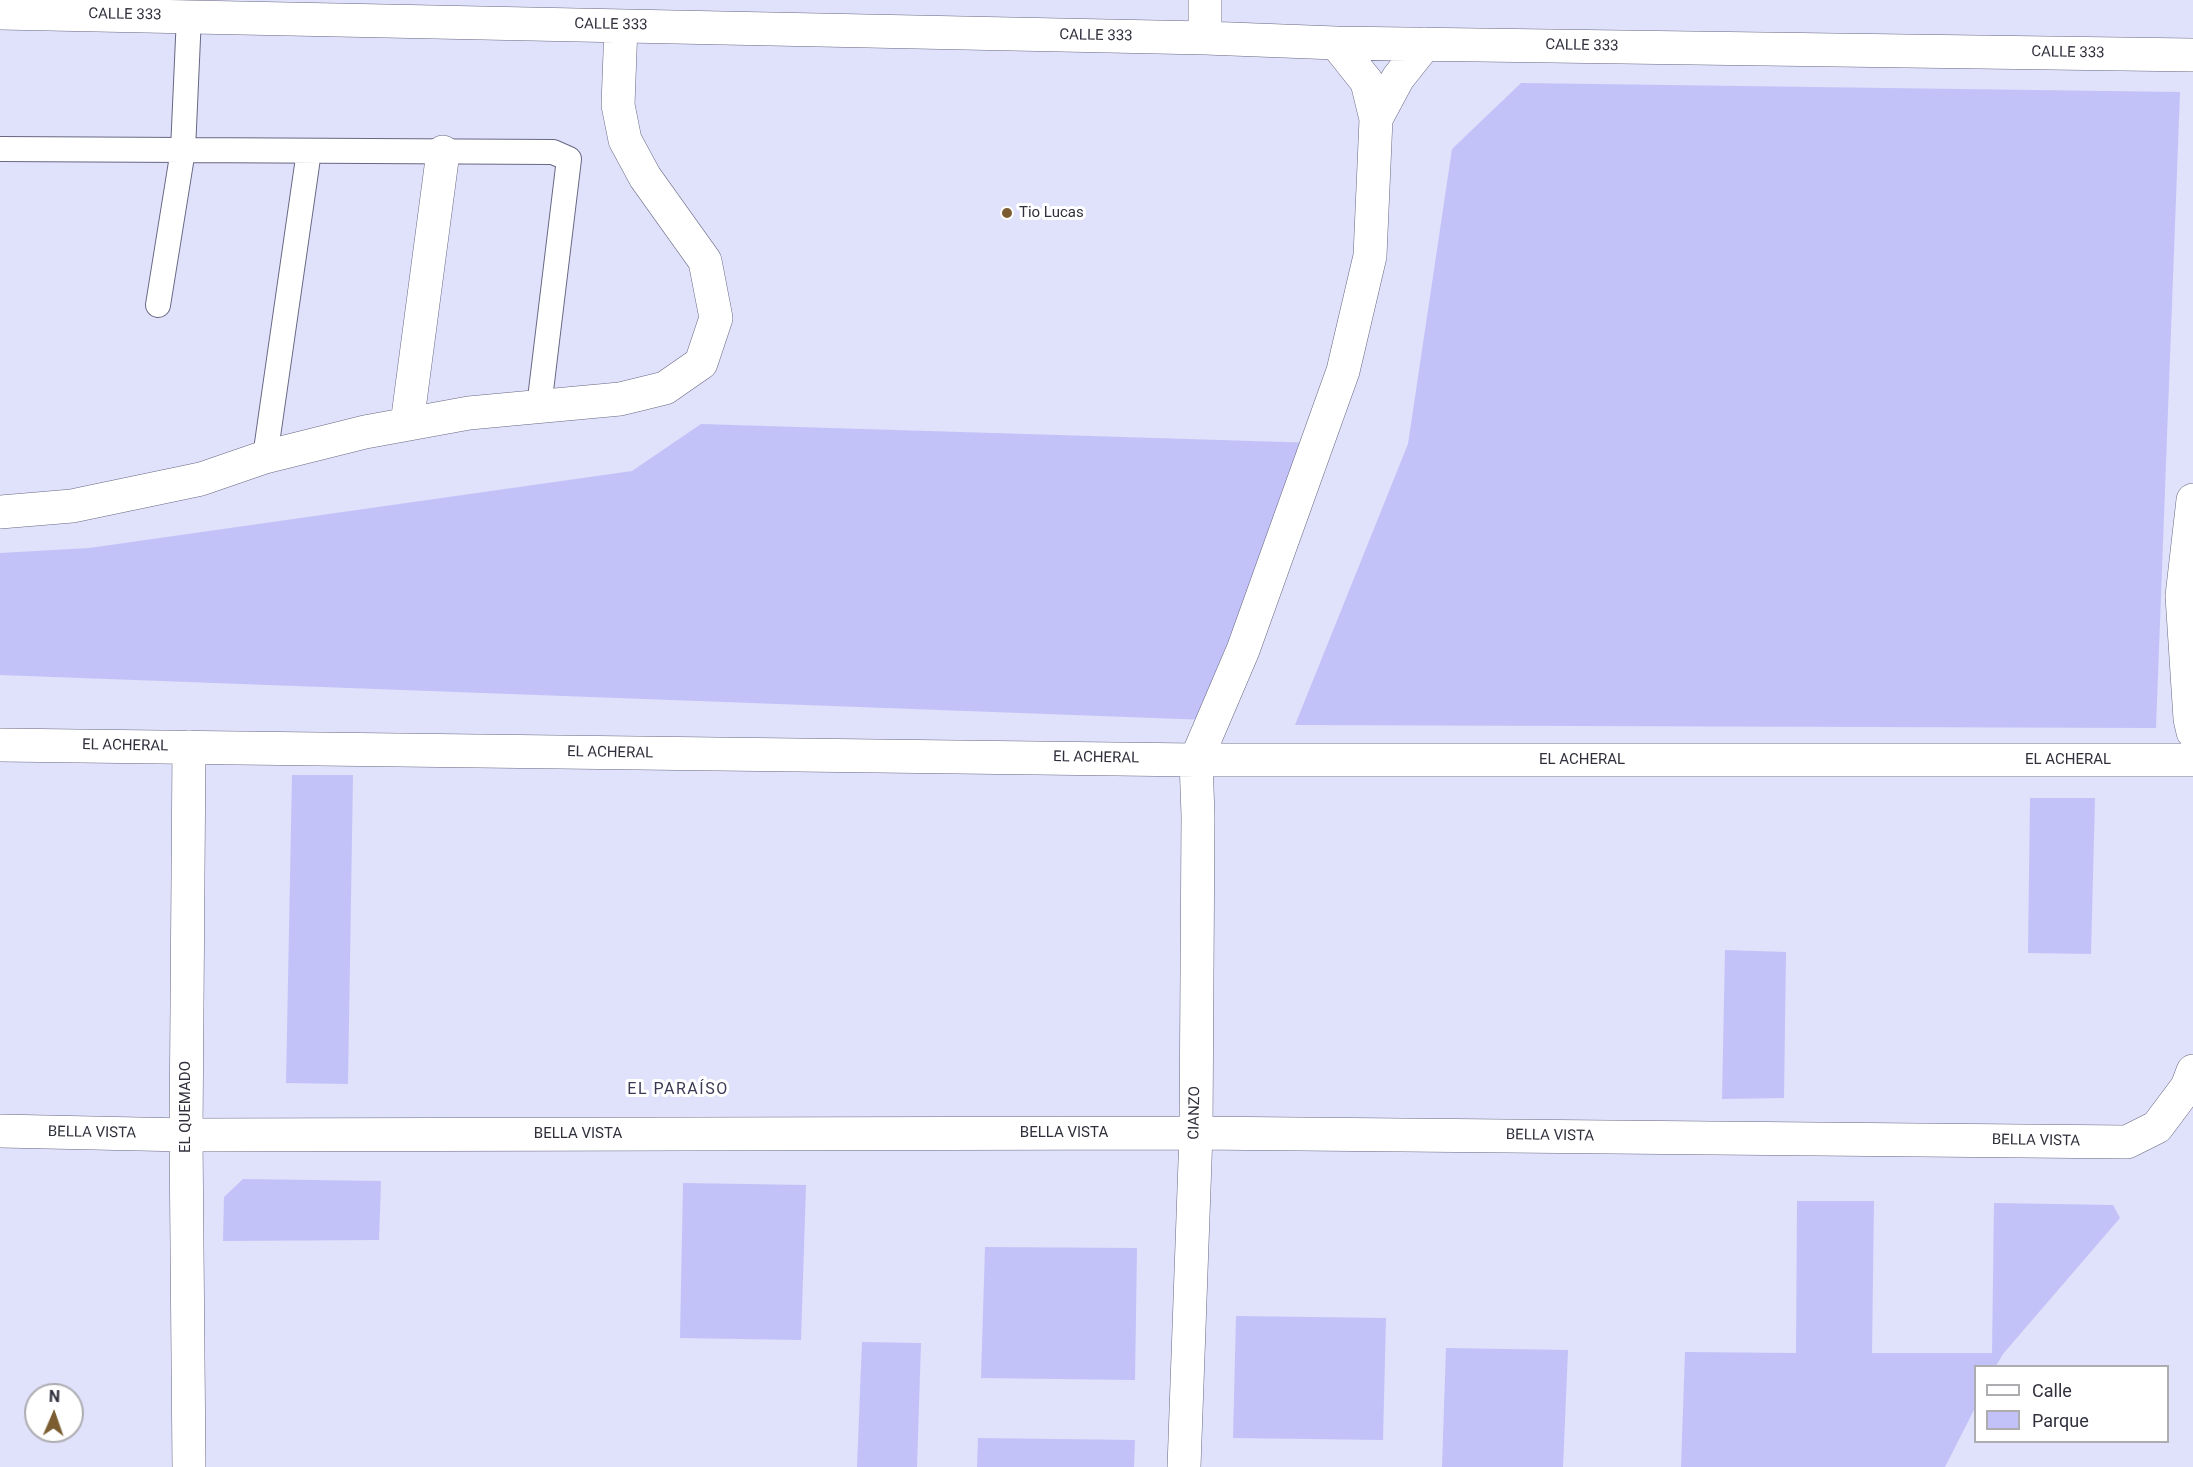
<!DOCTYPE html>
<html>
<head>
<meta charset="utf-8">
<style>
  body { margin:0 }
  #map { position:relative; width:2193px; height:1467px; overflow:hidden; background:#e0e1fb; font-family:Roboto,sans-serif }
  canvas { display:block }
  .legend { position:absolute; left:1974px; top:1365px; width:195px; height:78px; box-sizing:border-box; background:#fff; border:2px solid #acacb1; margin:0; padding:8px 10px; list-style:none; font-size:18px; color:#2f303c }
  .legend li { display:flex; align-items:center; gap:12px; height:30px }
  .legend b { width:30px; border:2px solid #acacb1 }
  .north { position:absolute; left:24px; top:1383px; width:60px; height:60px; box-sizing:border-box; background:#fff; border:2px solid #acacb1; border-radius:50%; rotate:2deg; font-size:16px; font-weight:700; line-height:24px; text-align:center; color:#2f303c }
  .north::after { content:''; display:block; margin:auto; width:21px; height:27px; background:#7c5d32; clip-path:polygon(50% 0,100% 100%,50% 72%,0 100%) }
</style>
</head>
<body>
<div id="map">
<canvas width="2193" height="1467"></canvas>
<ul class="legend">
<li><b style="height:8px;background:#fff"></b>Calle</li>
<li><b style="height:16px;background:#c2c2f8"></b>Parque</li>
</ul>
<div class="north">N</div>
</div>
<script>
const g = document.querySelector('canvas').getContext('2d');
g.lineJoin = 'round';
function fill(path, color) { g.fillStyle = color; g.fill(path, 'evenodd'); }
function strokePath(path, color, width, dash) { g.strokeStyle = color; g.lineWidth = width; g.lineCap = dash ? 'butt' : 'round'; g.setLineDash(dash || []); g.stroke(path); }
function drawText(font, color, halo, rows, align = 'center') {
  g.font = font + ' Roboto,sans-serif'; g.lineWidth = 6; g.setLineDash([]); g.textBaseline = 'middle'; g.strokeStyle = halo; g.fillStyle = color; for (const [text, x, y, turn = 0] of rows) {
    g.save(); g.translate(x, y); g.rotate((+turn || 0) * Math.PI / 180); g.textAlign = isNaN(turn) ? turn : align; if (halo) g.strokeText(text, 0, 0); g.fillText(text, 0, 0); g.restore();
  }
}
fill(new Path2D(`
  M1521 83 2180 92 2156 728 1295 725 1408 444 1452 149Z
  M701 424 1317 443 1208 720 0 675V553L89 548 632 471Z
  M292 775H353L348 1084 286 1083Z
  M2030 798H2095L2091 954 2028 953Z
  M1725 950 1786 952 1784 1098 1722 1099Z
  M243 1179 381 1181 379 1240 223 1241 224 1197Z
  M683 1183 806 1185 801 1340 680 1338Z
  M1797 1201H1874L1872 1353H1992L1994 1203 2113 1205 2120 1218 2003 1354 1996 1366H1976L1975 1408 1945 1467H1681L1685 1352 1796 1353Z
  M985 1247 1137 1248 1135 1380 981 1378Z
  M1236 1316 1386 1318 1383 1440 1233 1438Z
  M862 1342 921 1343 917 1467H857Z
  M1446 1348 1568 1350 1563 1467H1442Z
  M978 1438 1135 1440 1134 1467H977Z`), '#c2c2f8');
const lane = new Path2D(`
  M0 149 553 152 569 159 539 407
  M158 305 183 150 189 16
  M265 457 309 151`);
const street = new Path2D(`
  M0 13 1205 38 1336 43 2193 55
  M1205 38V0
  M1376 119 1398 78 1425 44
  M407 424 443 152
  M2193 500 2182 596 2190 719 2193 732
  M0 512 72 506 201 479 265 457 365 432 469 413 620 399 665 388 701 363 716 318 705 261 645 177 625 140 618 105 621 26
  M0 745 1196 760H2193
  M189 747 186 1135 189 1467
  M0 1131 186 1135 1196 1133 2127 1142 2157 1127 2187 1087 2193 1071
  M1184 1467 1196 1133 1198 816 1196 760 1243 650 1343 371 1370 256 1376 119 1367 82 1336 43`);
strokePath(lane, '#676782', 26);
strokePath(street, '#676782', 34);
strokePath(lane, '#fff', 24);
strokePath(street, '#fff', 33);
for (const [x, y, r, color] of [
  [1007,213,6,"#7c5d32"]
]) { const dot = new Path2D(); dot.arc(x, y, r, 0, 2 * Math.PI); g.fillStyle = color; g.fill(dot); strokePath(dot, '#fff', 2); }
drawText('15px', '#2f303c', '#fff', [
  ["CALLE 333",125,15,1],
  ["CALLE 333",611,25,1],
  ["CALLE 333",1096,36,1],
  ["CALLE 333",1582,46,1],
  ["CALLE 333",2068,53,1],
  ["EL ACHERAL",125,746,1],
  ["EL ACHERAL",610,753,1],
  ["EL ACHERAL",1096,758,1],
  ["EL ACHERAL",1582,760],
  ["EL ACHERAL",2068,760],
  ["EL QUEMADO",186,1107,-90],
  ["CIANZO",1195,1113,-89],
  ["BELLA VISTA",92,1133,1],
  ["BELLA VISTA",1064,1133],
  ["BELLA VISTA",578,1134],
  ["BELLA VISTA",1550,1136,1],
  ["BELLA VISTA",2036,1141,1]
]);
drawText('15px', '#2f303c', '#fff', [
  ["Tio Lucas",1019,213]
], 'left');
g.letterSpacing = '1.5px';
drawText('16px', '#3a3953', '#fff', [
  ["EL PARAÍSO",678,1090]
]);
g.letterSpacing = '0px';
</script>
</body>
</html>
